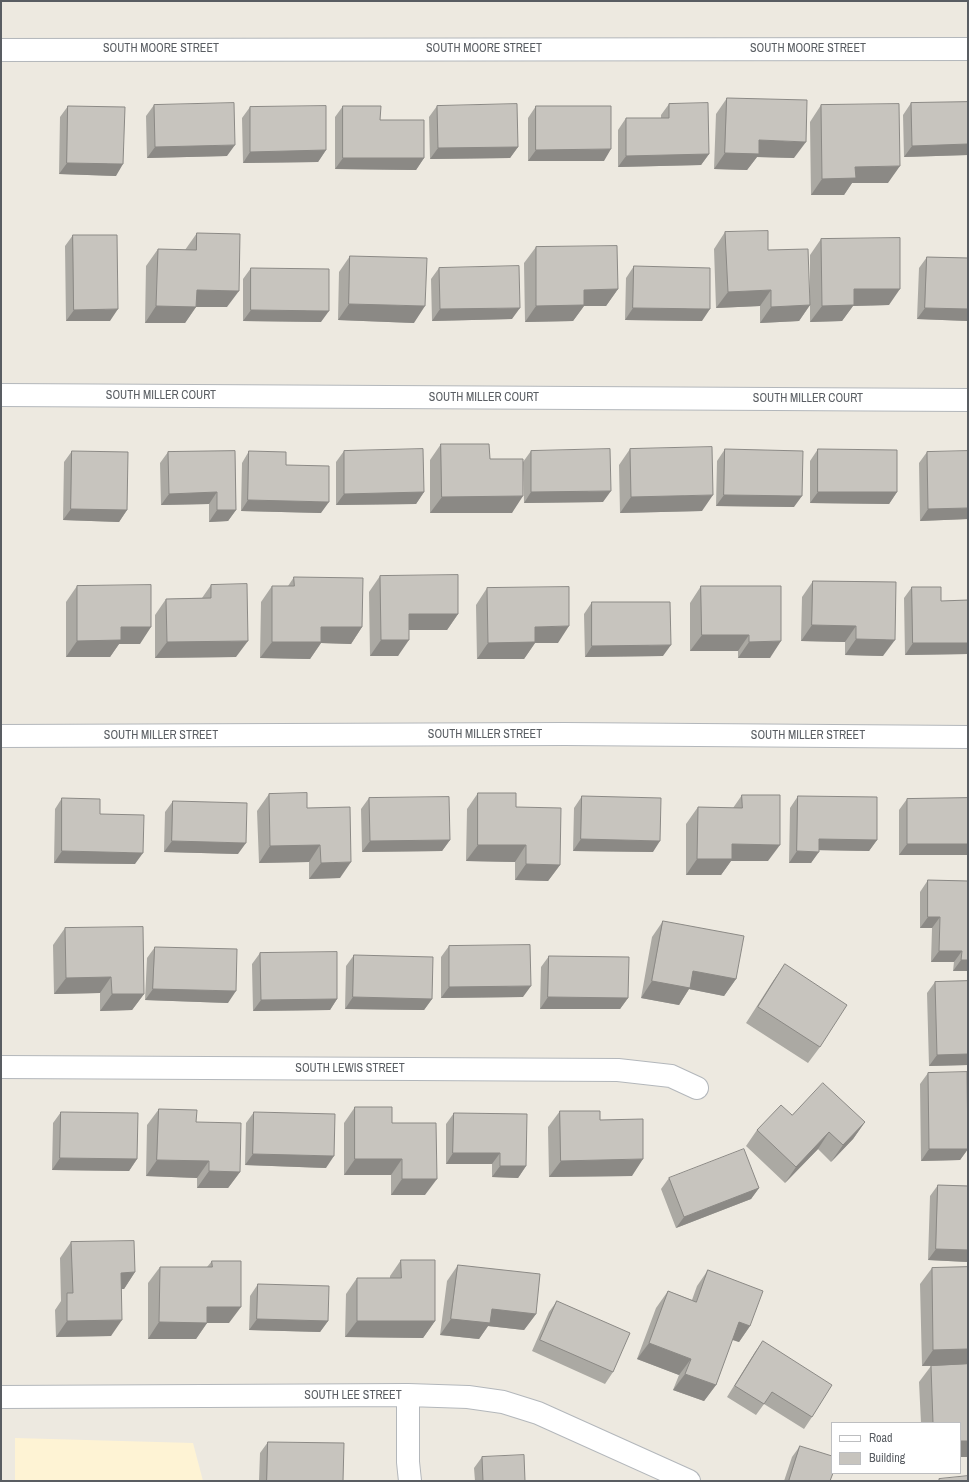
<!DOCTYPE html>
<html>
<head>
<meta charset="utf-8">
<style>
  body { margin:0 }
  #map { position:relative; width:969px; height:1482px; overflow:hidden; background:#ede9e0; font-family:"Archivo Narrow",sans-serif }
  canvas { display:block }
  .frame { position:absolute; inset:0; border:2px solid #595d62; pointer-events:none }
  .legend { position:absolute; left:831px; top:1422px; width:130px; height:52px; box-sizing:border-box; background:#fff; border:1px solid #bdbec0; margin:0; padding:5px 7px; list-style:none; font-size:12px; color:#595d62 }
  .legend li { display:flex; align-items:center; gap:8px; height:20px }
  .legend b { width:20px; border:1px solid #bdbec0 }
</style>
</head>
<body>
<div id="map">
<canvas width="969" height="1482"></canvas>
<div class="frame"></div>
<ul class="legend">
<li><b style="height:5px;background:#fff"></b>Road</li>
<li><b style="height:11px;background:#c7c4be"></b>Building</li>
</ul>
</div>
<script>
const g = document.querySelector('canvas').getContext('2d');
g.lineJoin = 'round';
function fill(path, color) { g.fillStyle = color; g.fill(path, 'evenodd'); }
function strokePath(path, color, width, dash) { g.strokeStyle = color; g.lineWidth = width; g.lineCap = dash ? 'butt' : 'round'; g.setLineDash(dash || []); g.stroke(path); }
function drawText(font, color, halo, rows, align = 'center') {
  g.font = font + ' "Archivo Narrow",sans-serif'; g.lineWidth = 4; g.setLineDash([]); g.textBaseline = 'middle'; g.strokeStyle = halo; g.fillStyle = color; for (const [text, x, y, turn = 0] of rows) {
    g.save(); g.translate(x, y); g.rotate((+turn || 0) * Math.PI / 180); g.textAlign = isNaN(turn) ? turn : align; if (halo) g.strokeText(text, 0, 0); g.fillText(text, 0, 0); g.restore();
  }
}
fill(new Path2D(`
  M15 1438 193 1443 203 1481H15Z`), '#fef3d4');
const street = new Path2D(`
  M1 50 968 49
  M1 395 968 400
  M1 736 564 734 968 737
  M1 1067 618 1070 671 1076 697 1088
  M408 1395V1462L410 1481
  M1 1397 408 1395 468 1397 503 1402 538 1413 689 1481`);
strokePath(street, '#b3b7bb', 24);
strokePath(street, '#fff', 22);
fill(new Path2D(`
  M727 98 794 158 757 157 747 170 714 169 716 114Z
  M968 102V155L904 157 903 115 911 103Z
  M669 104 709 154 701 165 618 167V130L626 118H661V115Z
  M154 105 227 156 147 158 146 116Z
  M821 105 888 183H852L844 195H811L810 122Z
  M68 106 116 176 59 174 60 117Z
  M343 106 380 120 424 158 416 170 335 169V117Z
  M437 106 518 147 510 158 430 159 429 117Z
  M536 106 604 161H528V118Z
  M250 107 326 150 318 162 243 163 242 118Z
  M725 232 768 250 810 302V255L821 239 889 305 853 306 842 321 810 322V305L799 321 760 323V306L716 308 714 249Z
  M197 233 227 307H196L185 323H145L146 266 158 249 185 250Z
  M73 235 110 321H66L65 246Z
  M536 247 618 289 606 306H584L573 321 525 322 524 263Z
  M350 256 414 323 338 320 339 272Z
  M927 257 968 258V321L917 319 919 268Z
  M634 266 702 321 625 320 626 278Z
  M251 268 321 322 243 321V279Z
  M439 268 512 319 432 321 431 279Z
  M441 444 490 459 523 462 531 451 603 502 524 503 523 463 512 513H430V460Z
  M630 449 702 511 620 513 619 465Z
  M725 449 794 507 716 506 717 461Z
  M818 449 897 492 889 504 810 503V461Z
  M72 451 127 510 119 522 63 520 64 462Z
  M235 451 236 510 228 521 209 522V504L161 505 160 463 168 452Z
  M249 451 286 465 321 513 241 511 242 463Z
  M344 451 424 492 416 504 336 505V462Z
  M927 452 968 519 920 521 919 463Z
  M380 576 458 614 447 630H409L398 656H370L369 592Z
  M294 577 362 627 351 644 321 643 310 659 260 658 261 602 272 586H288Z
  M813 581 896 582 883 656 845 655V642L801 641 802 597Z
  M211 585 236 657 155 658V615L166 599 202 598Z
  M77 586 140 644H119L110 657H66V602Z
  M701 586H781L770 658H738V651H690V603Z
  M912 587 941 601 968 600V654L905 655 904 598Z
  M487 588 558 643H535L524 659H477L476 605Z
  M592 602 663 656 585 657 584 614Z
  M478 793 560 865 548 881 515 880V862L466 861 467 809Z
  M269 794 307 808 340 878 309 879V862L259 863 257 811Z
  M742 795 768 861H731L721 875H686V824L698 807 733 808Z
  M582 796 653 852 573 851 574 808Z
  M798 796 877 840 869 851 819 850 811 863H789L790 808Z
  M62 798 100 814 135 864 54 863 55 809Z
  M369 798 450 840 442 851 362 852 361 809Z
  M968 798V855H899V810L907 799Z
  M173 801 238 854 164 852 165 812Z
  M928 880 968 881V971H953L954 962H931L932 928H920V892Z
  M663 921 736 979 724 996 689 989 679 1005 641 998 652 937Z
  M65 928 144 994 132 1010 100 1011V993L54 994 53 945Z
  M449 946 523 997 441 998V957Z
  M155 947 228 1003 145 1000 147 958Z
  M260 953 337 999 330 1010 253 1011 252 964Z
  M354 955 432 999 424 1010 345 1009 346 966Z
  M549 956 628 998 620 1009H540L541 967Z
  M785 964 820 1047 808 1063 746 1023 773 981Z
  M968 981V1065L929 1066 927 993 935 982Z
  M928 1073 968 1149 960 1160 921 1161 920 1084Z
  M355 1107 392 1123 425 1195H391V1175H344V1123Z
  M159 1109 196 1122 240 1172 228 1188H197V1178L146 1176 147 1125Z
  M560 1111 600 1120 632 1176 549 1177 548 1127Z
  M61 1112 137 1159 129 1171 52 1170 53 1123Z
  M254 1112 326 1168 245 1165 246 1123Z
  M454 1113 526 1166 518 1178 492 1177V1164H446V1124Z
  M792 1115 865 1122 853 1139 831 1162 818 1149 785 1183 746 1146 757 1130Z
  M669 1178 759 1188 751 1199 676 1228 661 1189Z
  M938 1185 968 1186V1262L928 1260 930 1196Z
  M71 1242 135 1272 124 1289H122L111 1336 56 1337 55 1310 61 1301 60 1258Z
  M401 1260 435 1321 423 1338 345 1337 346 1294 357 1278H390V1276Z
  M212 1261 229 1323H207L196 1339H148V1283L160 1267H207Z
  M458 1265 536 1314 524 1330 488 1326 479 1339 440 1335 447 1281Z
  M968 1267V1457H960V1423H921L919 1382 931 1366H933H922L920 1284 932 1268Z
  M708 1270 750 1326 739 1342 732 1340 716 1385 704 1401 673 1390 679 1375 637 1359 656 1308 668 1291 692 1300 697 1286Z
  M258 1284 328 1321 320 1332 249 1330 250 1296Z
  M557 1301 613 1372 605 1384 532 1351 549 1312Z
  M763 1341 812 1417 804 1429 764 1404 756 1415 727 1397 755 1352Z
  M268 1442 343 1481H259L260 1453Z
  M800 1446 830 1481H784L792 1457Z
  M482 1457 525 1481H475L474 1468Z`), '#aba9a3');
fill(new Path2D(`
  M759 140 806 142 794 158 757 157 747 170 714 169 725 153Z
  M968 144V155L904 157 912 146Z
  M235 145 227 156 147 158 155 147Z
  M518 147 510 158 430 159 438 148Z
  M611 149 604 161H528L536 150Z
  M326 150 318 162 243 163 250 152Z
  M709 154 701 165 618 167 626 156Z
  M343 158H424L416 170 335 169Z
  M67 163 123 164 116 176 59 174Z
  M900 166 888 183H852L844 195H811L822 179 855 167Z
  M618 289 606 306H584L573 321 525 322 536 306 584 290Z
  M854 289H900L889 305 853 306 842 321 810 322 822 306Z
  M197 290 239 291 227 307H185Z
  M771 290 760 306 716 308 728 292Z
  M349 304 425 306 414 323 338 320Z
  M810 305 799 321 760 323 771 307Z
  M156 306 196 307 185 323H145Z
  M520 308 512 319 432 321 440 309Z
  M633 308 710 309 702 321 625 320Z
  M925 308 968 309V321L917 319Z
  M118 309 110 321H66L74 310Z
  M251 310 329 311 321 322 243 321Z
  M611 491 603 502 524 503 531 492Z
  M217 492 209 504 161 505 169 494Z
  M424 492 416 504 336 505 344 494Z
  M818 492H897L889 504 810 503Z
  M713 495 702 511 620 513 631 497Z
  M724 495 802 496 794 507 716 506Z
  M523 496 512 513H430L442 497Z
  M248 500 329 502 321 513 241 511Z
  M968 508V519L920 521 928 509Z
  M71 509 127 510 119 522 63 520Z
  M217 510H236L228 521 209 522Z
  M409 614H458L447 630H398Z
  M812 625 856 626 845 642 801 641Z
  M569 626 558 643H535L524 659H477L488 643 535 627Z
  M121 627H151L140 644H119L110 657H66L77 641Z
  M321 627H362L351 644 321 643 310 659 260 658 272 642Z
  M702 635H749L738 651H690Z
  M856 639 895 640 883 656 845 655Z
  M381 640H409L398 656H370Z
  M248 641 236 657 155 658 167 642Z
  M781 641 770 658H738L749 642Z
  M913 643H968V654L905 655Z
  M671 645 663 656 585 657 592 646Z
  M581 839 660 841 653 852 573 851Z
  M819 839 877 840 869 851 811 850Z
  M450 840 442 851 362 852 370 841Z
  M172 841 246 843 238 854 164 852Z
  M732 844 780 845 768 861H731L721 875H686L697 859Z
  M907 844H968V855H899Z
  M320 845 309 862 259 863 270 846Z
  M478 845H526L515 862 466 861Z
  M62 851 143 853 135 864 54 863Z
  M797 851 819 852 811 863H789Z
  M351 862 340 878 309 879 321 863Z
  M526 864 560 865 548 881 515 880Z
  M928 917H940L932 928H920Z
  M939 951H962L954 962H931Z
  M961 960H968V971H953Z
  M693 971 736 979 724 996 689 989 679 1005 641 998 652 981Z
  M111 977 100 993 54 994 66 978Z
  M531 986 523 997 441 998 449 987Z
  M153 989 236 991 228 1003 145 1000Z
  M112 994H144L132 1010 100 1011Z
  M353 997 432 999 424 1010 345 1009Z
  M548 997 628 998 620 1009H540Z
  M337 999 330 1010 253 1011 261 1000Z
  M968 1054V1065L929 1066 937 1055Z
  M865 1122 853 1139 831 1162 843 1145Z
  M829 1132 818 1149 785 1183 796 1167Z
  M929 1149H968L960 1160 921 1161Z
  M453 1153H500L492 1164H446Z
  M253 1154 334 1156 326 1168 245 1165Z
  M60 1158 137 1159 129 1171 52 1170Z
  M355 1159H402L391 1175H344Z
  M643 1159 632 1176 549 1177 561 1161Z
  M157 1160 209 1161 197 1178 146 1176Z
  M500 1166H526L518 1178 492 1177Z
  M209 1171 240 1172 228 1188H197Z
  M402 1179H437L425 1195H391Z
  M759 1188 751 1199 676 1228 684 1217Z
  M936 1249 968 1250V1262L928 1260Z
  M135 1272 124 1289H110L121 1273Z
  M207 1307H241L229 1323H207L196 1339H148L159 1322Z
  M492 1309 536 1314 524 1330 488 1326 479 1339 440 1335 451 1319Z
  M257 1319 328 1321 320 1332 249 1330Z
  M122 1320 111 1336 56 1337 67 1321Z
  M357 1321H435L423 1338 345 1337Z
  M739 1322 750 1326 739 1342 728 1338Z
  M649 1343 691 1359 679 1375 637 1359Z
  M968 1349V1365L922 1366 933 1350Z
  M685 1374 716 1385 704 1401 673 1390Z
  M960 1441H968V1457H960Z`), '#8b8985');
const building = new Path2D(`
  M727 98 807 100 806 142 759 140V154L725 153Z
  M968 102V144L912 146 911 103Z
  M234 103 235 145 155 147 154 105Z
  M708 103 709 154 626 156V118H669V104Z
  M517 104 518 147 438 148 437 106Z
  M899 104 900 166 855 167 856 178 822 179 821 105Z
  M68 106 125 107 123 164 67 163Z
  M326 106V150L250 152V107Z
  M343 106H381L380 120H424V158H343Z
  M536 106H611V149L536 150Z
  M768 231V250L808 249 810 305 771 307V290L728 292 725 232Z
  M197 233 240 234 239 291 197 290 196 307 156 306 158 249 196 250Z
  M73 235H117L118 309 74 310Z
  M900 238V289H854V305L822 306 821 239Z
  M617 246 618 289 584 290V305L536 306V247Z
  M350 256 427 258 425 306 349 304Z
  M927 257 968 258V309L925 308Z
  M519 266 520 308 440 309 439 268Z
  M634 266 710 268V309L633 308Z
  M251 268 329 269V311L251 310Z
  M441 444H489L490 459H523V496L442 497Z
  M712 447 713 495 631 497 630 449Z
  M423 449 424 492 344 494V451Z
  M610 449 611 491 531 492V451Z
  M725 449 803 451 802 496 724 495Z
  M818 449 897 450V492H818Z
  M72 451 128 452 127 510 71 509Z
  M235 451 236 510H217V492L169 494 168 452Z
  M249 451 286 452V465L329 466V502L248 500Z
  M968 451V508L928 509 927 452Z
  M458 575V614H409V640H381L380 576Z
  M294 577 363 578 362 627H321V642H272V586H294Z
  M813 581 896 582 895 640 856 639V626L812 625Z
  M247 584 248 641 167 642 166 599 211 598V585Z
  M151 585V627H121V640L77 641V586Z
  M701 586H781V641L749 642V635H702Z
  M569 587V626L535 627V642L488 643 487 588Z
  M912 587H941V601L968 600V643H913Z
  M592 602H670L671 645 592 646Z
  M307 793V808L350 807 351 862 321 863 320 845 270 846 269 794Z
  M478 793H516V807L561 808 560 865 526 864V845H478Z
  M742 795H780V845L732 844V859H697L698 807 742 808Z
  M582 796 661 798 660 841 581 839Z
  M798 796 877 797V840L819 839V852L797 851Z
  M449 797 450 840 370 841 369 798Z
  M62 798 100 799V814L144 815 143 853 62 851Z
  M968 798V844H907V799Z
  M173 801 247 803 246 843 172 841Z
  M928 880 968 881V960H961L962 951H939L940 917H928Z
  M663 921 744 936 736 979 693 971 690 988 652 981Z
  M143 927 144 994H112L111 977 66 978 65 928Z
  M530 945 531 986 449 987V946Z
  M155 947 237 949 236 991 153 989Z
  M337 952V999L261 1000 260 953Z
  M354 955 433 957 432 999 353 997Z
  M549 956 629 957 628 998 548 997Z
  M785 964 847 1005 820 1047 758 1007Z
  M968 981V1054L937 1055 935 982Z
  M967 1072 968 1149H929L928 1073Z
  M823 1083 865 1122 843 1145 829 1132 796 1167 757 1130 781 1105 792 1115Z
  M355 1107H392V1123H436L437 1179H402V1159H355Z
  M159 1109 197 1110 196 1122 241 1123 240 1172 209 1171V1161L157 1160Z
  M560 1111H600V1120L643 1119V1159L561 1161Z
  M61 1112 138 1113 137 1159 60 1158Z
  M254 1112 335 1114 334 1156 253 1154Z
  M454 1113 527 1114 526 1166H500V1153H453Z
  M744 1149 759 1188 684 1217 669 1178Z
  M938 1185 968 1186V1250L936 1249Z
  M134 1241 135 1272 121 1273 122 1320 67 1321V1293H73L71 1242Z
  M401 1260H435V1321H357V1278H401Z
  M212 1261H241V1307H207V1323L159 1322 160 1267H212Z
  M458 1265 540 1274 536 1314 492 1309 490 1323 451 1319Z
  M968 1267V1349L933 1350 932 1268Z
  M708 1270 763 1291 750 1326 739 1322 716 1385 685 1374 691 1359 649 1343 668 1291 696 1302Z
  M258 1284 329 1286 328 1321 257 1319Z
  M557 1301 630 1333 613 1372 540 1340Z
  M763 1341 832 1385 812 1417 772 1392 764 1404 735 1386Z
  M968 1364V1441H960V1423H933L931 1366Z
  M268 1442 344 1443 343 1481H267Z
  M800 1446 832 1456V1473H833L830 1481H789Z
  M524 1455 525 1481H483L482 1457Z
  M968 1476V1481H939V1479Z`);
fill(building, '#c7c4be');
strokePath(building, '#8b8985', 1);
drawText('12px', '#595d62', '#fff', [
  ["SOUTH MOORE STREET",161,49],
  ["SOUTH MOORE STREET",484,49],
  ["SOUTH MOORE STREET",808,49],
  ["SOUTH MILLER COURT",161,396],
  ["SOUTH MILLER COURT",484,398],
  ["SOUTH MILLER COURT",808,399],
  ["SOUTH MILLER STREET",485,735],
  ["SOUTH MILLER STREET",161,736],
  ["SOUTH MILLER STREET",808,736],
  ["SOUTH LEWIS STREET",350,1069],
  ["SOUTH LEE STREET",353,1396]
]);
</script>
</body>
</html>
